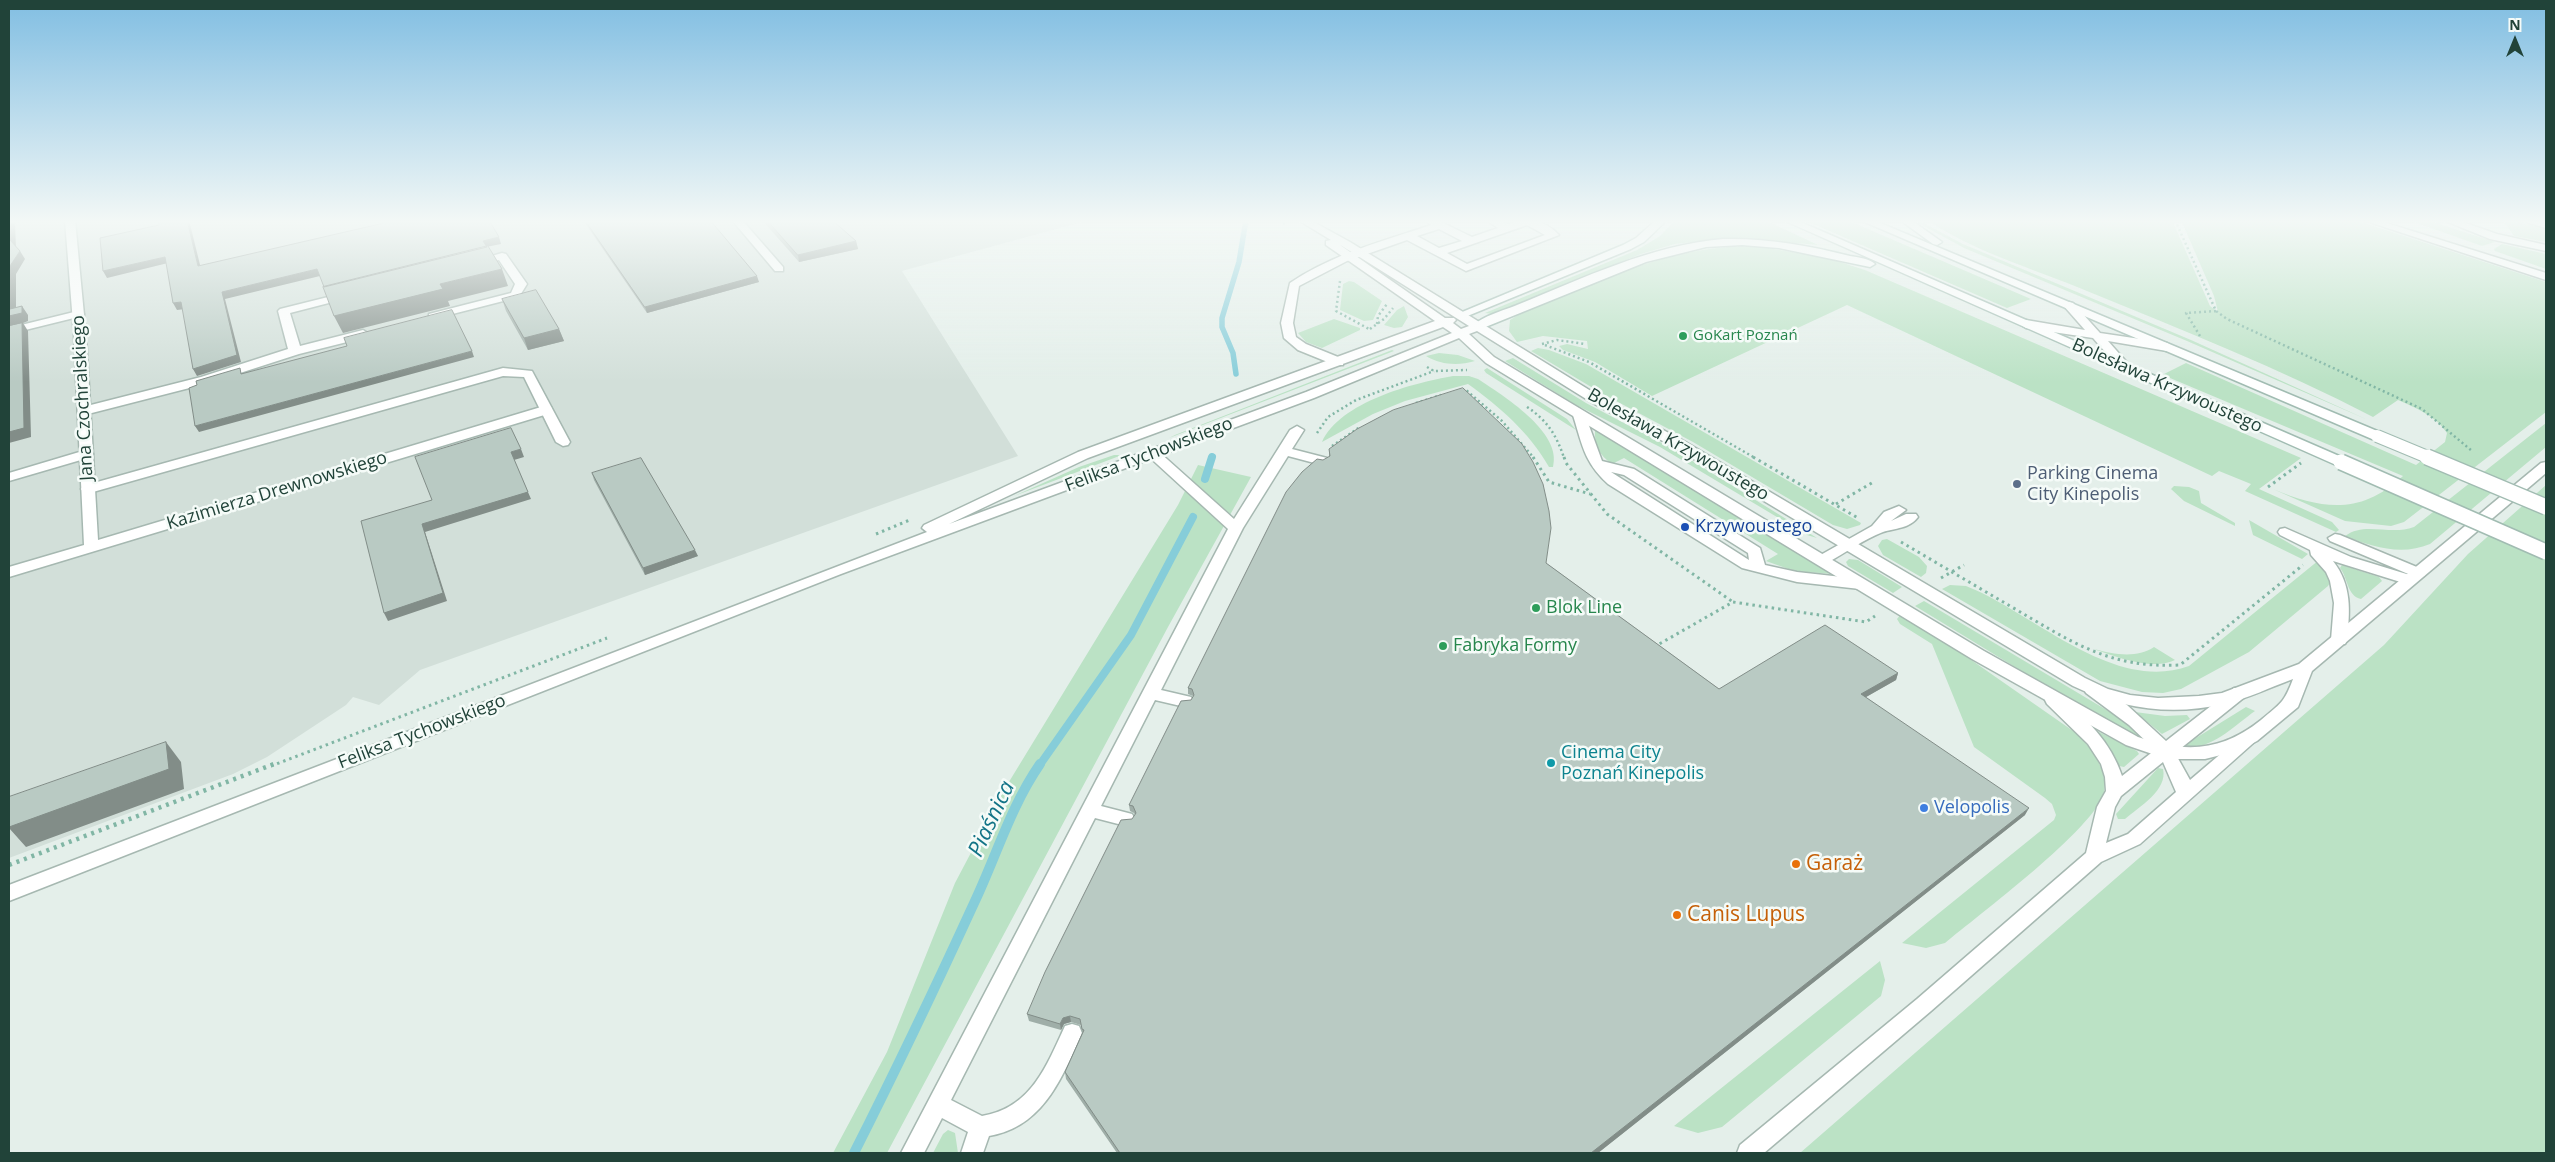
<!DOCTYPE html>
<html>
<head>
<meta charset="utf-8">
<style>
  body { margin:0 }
  #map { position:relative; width:2555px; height:1162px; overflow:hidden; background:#e4efea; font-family:"Open Sans",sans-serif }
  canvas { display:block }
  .frame { position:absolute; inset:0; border:10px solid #214339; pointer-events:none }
  .north { position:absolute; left:2490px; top:15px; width:50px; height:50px; -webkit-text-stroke:4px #f5fbf8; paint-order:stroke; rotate:0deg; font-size:14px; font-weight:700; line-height:20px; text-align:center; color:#214339 }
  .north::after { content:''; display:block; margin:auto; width:18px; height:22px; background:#214339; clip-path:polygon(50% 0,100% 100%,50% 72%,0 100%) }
</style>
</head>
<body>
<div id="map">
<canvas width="2555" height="1162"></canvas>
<div class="frame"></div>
<div class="north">N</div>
</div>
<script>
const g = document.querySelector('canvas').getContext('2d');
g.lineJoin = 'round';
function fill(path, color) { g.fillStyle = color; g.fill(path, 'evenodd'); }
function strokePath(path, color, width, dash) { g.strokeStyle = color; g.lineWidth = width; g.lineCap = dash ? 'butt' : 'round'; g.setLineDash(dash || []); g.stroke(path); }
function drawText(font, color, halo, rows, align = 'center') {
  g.font = font + ' "Open Sans",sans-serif'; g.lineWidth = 5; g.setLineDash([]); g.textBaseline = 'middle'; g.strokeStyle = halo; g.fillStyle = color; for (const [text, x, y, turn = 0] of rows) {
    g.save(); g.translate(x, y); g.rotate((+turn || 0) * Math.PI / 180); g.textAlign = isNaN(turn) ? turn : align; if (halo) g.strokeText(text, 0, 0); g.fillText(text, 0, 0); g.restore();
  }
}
fill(new Path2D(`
  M9 220H1090L902 271 1018 456 420 670 379 705 353 697 346 705 267 757 233 774 9 858Z`), '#d2dfd9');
fill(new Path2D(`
  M1675 220H1765L1818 245 1735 238 1675 244 1641 254 1492 314 1485 313 1637 250 1660 236Z
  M1804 220H1847L2031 299 2007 308Z
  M1913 220H1918L1963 244 2191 340 2368 420 2187 341 1964 248Z
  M1927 220H2172L2210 306 2218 312 2214 296 2181 220H2355L2546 282V412L2404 522 2391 526 2345 521 2273 489C2323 510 2361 515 2403 476L2170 378 2164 374 2186 363 2416 465 2445 442 2447 433C2436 416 2416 408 2398 400L2373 417C2279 368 2180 329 2082 289 2031 268 1973 251 1927 220Z
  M2408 220H2428L2495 242 2482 246Z
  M2503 220 2546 228V242L2514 236Z
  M2502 244 2546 254V269L2495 251 2494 249Z
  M1756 246 1828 258 1865 270 2301 458 2259 489 2332 522 2339 530 2336 532 2245 491 2251 484 2219 471 2212 476 1847 305 1652 396 1595 362 1563 350 1559 346 1567 344 1588 349 1587 341 1543 336 1517 342 1509 331 1510 320 1518 315C1596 283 1670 244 1756 246Z
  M1349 281 1354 282 1382 301 1373 320 1364 321 1340 310 1343 284Z
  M1404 306 1408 317 1402 327 1394 328 1384 325 1397 310Z
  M1334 319 1360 328V330L1322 348 1306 342 1298 333Z
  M1538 348 1549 350 1586 364 1861 523 1860 525 1847 529 1833 525 1693 442 1603 394 1531 351Z
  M1392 350 1394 351 1169 438 1175 435Z
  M1439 353 1458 355 1475 361C1458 366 1441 365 1426 356Z
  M1513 358 1586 403 1673 449 1817 538 1807 535 1660 447 1576 405 1505 361Z
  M1487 368 1567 419 1576 430 1486 373 1484 370Z
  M1453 376H1469L1478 379C1502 395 1563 432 1553 467H1549C1529 432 1500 407 1468 384L1405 401 1373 414 1322 442C1340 402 1413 383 1453 376Z
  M2546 423V447L2430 544C2402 556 2372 547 2345 536 2365 521 2390 536 2414 527Z
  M1595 429 1827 571 1833 574 1794 571 1766 561 1778 554 1624 458 1612 464C1599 455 1594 445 1595 429Z
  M1114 455H1122L1014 496 1079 467Z
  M1198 465 1251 477 1168 627 887 1153H833L887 1052 955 883 1004 790 1178 505Z
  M2546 485V1153H1800L2384 645 2468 554Z
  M2174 486 2189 487 2199 491 2201 503 2235 523V526L2184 501 2171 489Z
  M2249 520 2308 554 2302 559 2253 535Z
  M1887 539 1919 557 1927 566 1926 573 1921 577 1883 555 1878 546 1882 540Z
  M1849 559 1858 560 1902 587 1893 593 1848 566 1846 562Z
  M2319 560 2325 567 2331 581 2328 586 2249 652 2181 689 2163 693 2142 692 2100 681 1942 589 1950 585 1966 586C2031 611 2113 694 2189 666Z
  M2342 565 2379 577 2382 581 2361 599C2347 596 2348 578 2340 568Z
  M1924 601 2120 718 2146 740 2115 728 1915 606Z
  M1901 614 1944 641 2076 733C2091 748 2108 769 2104 792 2097 827 1976 917 1945 943L1926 948 1902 943 2054 820 2056 815 2052 804 2045 798 1974 747 1932 644 1900 624 1897 619Z
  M2154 647 2175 660C2154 671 2115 657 2094 649 2113 654 2136 659 2154 647Z
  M2246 707 2255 711C2236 724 2209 753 2183 746Z
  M2135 712 2165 716 2187 715 2190 719 2162 734Z
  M2091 728 2137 751 2139 754 2124 767 2119 766 2112 753Z
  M2158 768 2163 769C2168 790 2139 807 2125 819H2118L2116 814Z
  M1880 961 1885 980 1881 996 1722 1127 1698 1133 1674 1126Z
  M948 1130 955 1133 958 1153H933L943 1134Z`), '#bbe2c5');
strokePath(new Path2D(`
  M1236 374 1233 353 1222 327V318L1239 262 1246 220
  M1211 458 1212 456`), '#86cdd9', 5.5);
strokePath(new Path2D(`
  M1205 479 1212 457
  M1039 766 1131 635 1193 517`), '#86cdd9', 8);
strokePath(new Path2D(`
  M854 1153C896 1070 936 986 975 901 997 854 1011 806 1040 764`), '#86cdd9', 10);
const lane = new Path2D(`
  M732 220H742L783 267V271H775Z
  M1425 220H1437L1472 237 1498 228 1486 220H1498L1508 224C1529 218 1543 219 1559 235L1466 271 1407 240 1347 261 1299 286 1293 323 1296 337 1306 344 1343 359V365H1335L1298 350 1284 338 1281 323 1290 283C1333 254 1383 241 1431 225ZM1527 225 1545 235 1467 264 1447 253ZM1439 229 1462 241 1439 248 1417 236Z
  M2443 220H2457L2497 234 2546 245V251L2490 239Z
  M502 253 506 254 527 284 519 297 433 319 429 318V314L511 293 515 284 499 260 476 265 471 262Z
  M348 292 354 295 352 297 290 313 300 346 363 330 369 334 367 337 299 354 209 383 84 415 78 411 79 408 201 377 288 349 278 311 280 309Z
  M2069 302 2073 303 2100 333 2167 343 2173 347 2167 351 2108 341 2131 367 2125 371 2121 370 2093 338 2026 328 2020 324 2026 320 2085 330 2063 305Z
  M78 311 84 314 82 316 9 334V328Z
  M503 368 532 371 570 442 568 445 563 446 556 442 524 377 503 376 93 492H83L81 489 83 486Z
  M1578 408 1584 412 1602 461 1634 469 1760 548 1765 565 1797 572 1860 579 1868 584 1860 589 1797 582 1742 568 1608 484C1583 461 1582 443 1572 412ZM1611 472 1624 475 1748 553 1749 560Z
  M1297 426 1304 430 1292 449 1327 458 1329 461 1322 465 1288 456 1243 528 1161 690 1191 697 1193 701 1191 705 1185 707 1155 700 1101 806 1132 814 1135 819 1132 824 1126 826 1095 818 951 1100 982 1116C1031 1108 1046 1067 1065 1026L1072 1024 1079 1026 1082 1033C1062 1078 1043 1127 989 1136L983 1153H961L968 1132 942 1118 924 1153H901L1228 529 1146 454 1153 450 1158 451 1234 519 1290 430Z
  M86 450 93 454 91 457 9 481V473Z
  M1899 506 1906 510 1891 521 1906 514H1916L1918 517C1909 529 1895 528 1883 532 1864 539 1845 553 1827 563H1817L1815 560 1817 557 1872 526 1884 512Z
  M2285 528 2351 557 2413 576 2330 541 2328 538 2335 534 2340 535 2424 570 2426 573 2424 576 2415 577 2417 580 2415 583 2410 585 2333 561C2352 585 2350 611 2347 640L2345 644H2333L2331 640 2334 603 2330 581 2326 572 2311 555 2310 550 2280 535 2278 532 2280 529Z
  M2092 683 2127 705 2166 741 2234 688H2246L2248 692 2246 696 2175 753 2190 780 2244 734 2250 732 2256 734 2259 738 2140 844 2101 862 1931 1011 1764 1153H1737L1740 1145 1917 999 2086 853 2097 807 2106 791 2105 777 2101 764 2088 744 2047 704 2045 700 2047 696H2059C2086 718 2111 742 2122 776L2155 750 2129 725 2086 693 2084 689 2086 685ZM2163 762 2176 792 2128 834 2106 843 2115 807 2121 796Z`);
const street = new Path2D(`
  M65 220H75L86 336 98 540 541 407H551L552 410 551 413 9 577V567L84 545 74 336Z
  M1298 220H1310L1350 242 1599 396 1682 440 2085 678 2108 689 2130 695 2158 698 2199 696 2222 693 2299 664 2541 463 2546 462V473L2312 671 2298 707 2257 741 2237 751 2205 759H2176L2164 758 2126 745 1972 659 1486 363 1459 338 1314 398 841 574 9 901V885L927 532 922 528 924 525 1078 452 1435 321 1326 245V241L1331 240ZM1340 245 1342 246 1469 326 1461 329 1453 323 1456 320 1454 318H1445ZM1443 327 1452 333 1306 392 949 524 1088 458ZM1477 331 1591 402 1672 446 2073 686C2121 709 2172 716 2224 704 2247 699 2271 687 2293 679 2284 703 2281 703 2261 720 2221 752 2185 753 2138 737L1984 651 1494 357 1469 334Z
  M2363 220H2377L2546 273V280Z
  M2525 220 2546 222V228L2526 222Z`);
const secondary = new Path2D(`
  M1656 220H1667L1644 242 1631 249 1465 317H1457L1455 315 1623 245 1636 238Z
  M1783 220H1796L2346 459 2348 462 2346 465H2336Z
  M1860 220H1873L2382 433 2384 436 2382 439H2372Z
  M1900 220H1911L1942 242 1937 245 1933 244Z
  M1723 239C1766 238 1808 245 1850 256 1858 257 1870 259 1875 264L1870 267 1779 248 1742 245 1706 247 1646 262 1483 328 1479 330 1473 326C1482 316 1505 310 1517 305 1583 278 1652 245 1723 239Z`);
strokePath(lane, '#a6b8b1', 3);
strokePath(street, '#a6b8b1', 3);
strokePath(secondary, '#a1bcb2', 3);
strokePath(new Path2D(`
  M1279 220 1285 224
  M2175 220 2216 311 2227 319 2422 409 2472 451
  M1340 281 1336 311 1369 329
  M1377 324 1378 316 1387 304
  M1370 329 1384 319 1393 308
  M2200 336 2186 313 2216 311
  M1542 344 1557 340 1585 344
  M1545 345 1589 362 1755 458
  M1427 367 1434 371 1467 370
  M1462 391 1466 390 1502 421 1534 458
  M1416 403 1441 395
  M1527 407C1547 420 1557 436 1564 458
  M1317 433 1328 417 1356 400 1434 371
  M1332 446 1360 427`), '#81b6a5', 2.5, [2, 3]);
strokePath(new Path2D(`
  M1533 457 1549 482 1590 494
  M1564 457 1566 463 1607 514 1733 602
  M1753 457 1858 518
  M2268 487 2301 463
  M1836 504 1875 481
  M876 534 912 519
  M1901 542C1937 563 1974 585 2010 606 2069 640 2108 669 2180 665L2303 565
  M1941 578 1964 565
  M1654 647 1733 602 1866 622 1875 616
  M271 766 607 638`), '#81b6a5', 3, [2.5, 4]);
strokePath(new Path2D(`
  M9 865 274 764`), '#81b6a5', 4.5, [3, 5]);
fill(lane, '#fff');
fill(street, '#fff');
fill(secondary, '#fff');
const secondaryBridgeFar1 = new Path2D(`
  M2377 436 2430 458`);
const secondaryBridge = new Path2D(`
  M2427 457 2546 507
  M2341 462 2546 552`);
strokePath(secondaryBridgeFar1, '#a1bcb2', 14, []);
strokePath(secondaryBridge, '#a1bcb2', 18, []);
strokePath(secondaryBridgeFar1, '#fff', 12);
strokePath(secondaryBridge, '#fff', 15);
fill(new Path2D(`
  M583 220H710L759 282 647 313Z
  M762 220H832L856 241 858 249 799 262Z
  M502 299 559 329 564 341 528 350 506 311Z
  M1329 449 1546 563 1719 689 1898 673 1896 680 1866 697 2025 815 1598 1153H1117L1066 1079 1065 1072 1082 1033 1081 1025 1071 1022 1064 1024 1061 1030 1029 1021 1027 1014 1135 815 1134 813 1130 811 1129 805 1193 697V696L1188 694V688L1329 457Z
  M592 473 698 556 645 575 594 480Z`), '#9faea8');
fill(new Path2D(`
  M10 220H17L15 222 16 249 10 240Z
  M187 220H189L202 273 198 266Z
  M499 237 501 244 486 247 483 241Z
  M856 241 858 249 799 262 798 255Z
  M20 251 25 259 16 274V314L22 306 28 315V321L23 323 28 331 31 437 9 443V316L10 266Z
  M165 257 168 263 107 278 103 271Z
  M317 269 320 276 225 299 241 362 197 376 193 369 222 292Z
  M502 269 508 286 448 301 450 306 343 333 334 316 440 284Z
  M757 276 759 282 647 313 645 307Z
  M181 302 185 309 177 310 173 303Z
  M559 329 564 341 528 350 524 338Z
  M472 351 474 357 199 432 195 426Z
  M521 449 524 457 514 460 531 499 425 532 447 601 388 621 384 613 422 524 511 452Z
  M695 550 698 556 645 575 643 568Z
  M1898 673 1896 680 1859 701 1861 694Z
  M166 742 181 762 184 789 26 847 9 828V827Z
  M2029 808 2025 815 1598 1153H1591Z
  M1070 1016 1071 1022 1064 1024 1061 1030 1060 1024 1063 1018Z`), '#828d88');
const building = new Path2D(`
  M9 220H10V240L20 251 10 266V309L22 306V313L9 316Z
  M159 220H187L198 266 384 223 382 220H489L499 237 483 241 487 247 324 287 317 269 222 292 237 355 193 369 181 302 173 303 165 257 103 271 100 238 159 225Z
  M585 220H710L757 276 645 307Z
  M767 220H832L856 241 798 255Z
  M488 246 502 269 440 284 443 289 334 316 323 287Z
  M536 290 559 329 524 338 502 299Z
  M452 310 472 351 195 426 189 388 197 385 196 381 240 368 241 374 347 346 344 338Z
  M22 323 24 428 9 432V326Z
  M1463 388 1522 444 1533 462 1543 484 1549 511 1551 528 1546 563 1719 689 1825 625 1898 673 1861 694 2029 808 1591 1153H1120L1065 1072 1084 1030 1082 1029 1080 1019 1070 1016 1063 1018 1060 1024 1027 1014 1045 972 1121 820 1132 819 1136 813 1133 806 1129 805 1181 701 1191 700 1194 695 1192 689 1188 688 1286 492 1302 472 1317 459 1323 460 1330 456 1329 449 1357 429 1393 410Z
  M511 428 521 449 511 452 528 492 422 524 443 593 384 613 361 521 432 500 415 457Z
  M641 458 695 550 643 568 592 473Z
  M166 742 169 769 9 827V797Z`);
fill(building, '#b9cac3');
strokePath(building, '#828d88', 1);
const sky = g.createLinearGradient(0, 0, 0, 382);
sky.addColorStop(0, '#81bee2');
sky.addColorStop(0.58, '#f3f8f6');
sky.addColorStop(1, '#f3f8f600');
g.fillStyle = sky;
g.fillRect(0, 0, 2555, 382);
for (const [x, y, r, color] of [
  [1683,336,5,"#2e9e5b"],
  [2017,484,5,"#5c6f8a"],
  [1685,527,5,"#1a4fb4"],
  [1536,608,5,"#2e9e5b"],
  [1443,646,5,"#2e9e5b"],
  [1551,763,5,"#0f9aa8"],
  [1924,808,5,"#3f7fe0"],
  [1796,864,5,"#e8710a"],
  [1677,915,5,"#e8710a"]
]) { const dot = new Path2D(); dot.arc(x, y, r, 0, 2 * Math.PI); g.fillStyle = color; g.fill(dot); strokePath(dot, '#f5fbf8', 2); }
drawText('15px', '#27864d', '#f5fbf8', [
  ["GoKart Poznań",1693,336]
], 'left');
drawText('18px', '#214339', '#f5fbf8', [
  ["Bolesława Krzywoustego",2167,386,24],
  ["Jana Czochralskiego",83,398,-93],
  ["Bolesława Krzywoustego",1678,445,30],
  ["Feliksa Tychowskiego",1149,455,-21],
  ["Kazimierza Drewnowskiego",277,491,-17],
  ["Feliksa Tychowskiego",422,732,-21]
]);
drawText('18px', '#4e5e75', '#f5fbf8', [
  ["Parking Cinema",2027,474],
  ["City Kinepolis",2027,495]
], 'left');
drawText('18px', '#164399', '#f5fbf8', [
  ["Krzywoustego",1695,527]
], 'left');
drawText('18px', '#27864d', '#f5fbf8', [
  ["Blok Line",1546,608],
  ["Fabryka Formy",1453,646]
], 'left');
drawText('18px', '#0d838f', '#f5fbf8', [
  ["Cinema City",1561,753],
  ["Poznań Kinepolis",1561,774]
], 'left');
drawText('18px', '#366cbe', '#f5fbf8', [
  ["Velopolis",1934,808]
], 'left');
drawText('21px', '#c56008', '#f5fbf8', [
  ["Garaż",1806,864],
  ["Canis Lupus",1687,915]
], 'left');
drawText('italic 22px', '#137487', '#f5fbf8', [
  ["Piaśnica",992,819,-65]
]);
</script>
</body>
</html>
